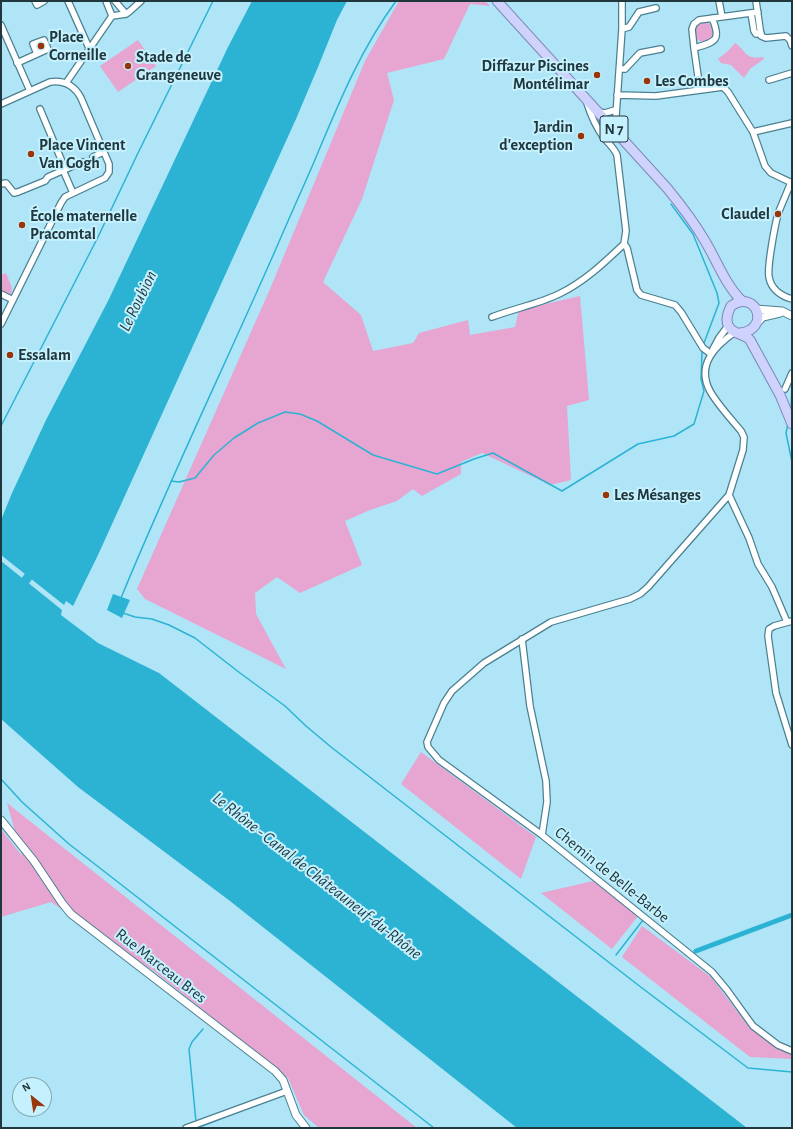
<!DOCTYPE html>
<html>
<head>
<meta charset="utf-8">
<style>
  body { margin:0 }
  #map { position:relative; width:793px; height:1129px; overflow:hidden; background:#afe5f6; font-family:"Alegreya Sans",sans-serif }
  canvas { display:block }
  .frame { position:absolute; inset:0; border:2px solid #21373e; pointer-events:none }
  .north { position:absolute; left:12px; top:1077px; width:40px; height:40px; box-sizing:border-box; background:#c5f1fe; border:1px solid #83a7b1; border-radius:50%; rotate:330deg; font-size:11px; font-weight:700; line-height:16px; text-align:center; color:#21373e }
  .north::after { content:''; display:block; margin:auto; width:14px; height:18px; background:#9a350a; clip-path:polygon(50% 0,100% 100%,50% 72%,0 100%) }
</style>
</head>
<body>
<div id="map">
<canvas width="793" height="1129"></canvas>
<div class="frame"></div>
<div class="north">N</div>
</div>
<script>
const g = document.querySelector('canvas').getContext('2d');
g.lineJoin = 'round';
function fill(path, color) { g.fillStyle = color; g.fill(path, 'evenodd'); }
function strokePath(path, color, width, dash) { g.strokeStyle = color; g.lineWidth = width; g.lineCap = dash ? 'butt' : 'round'; g.setLineDash(dash || []); g.stroke(path); }
function drawText(font, color, halo, rows, align = 'center') {
  g.font = font + ' "Alegreya Sans",sans-serif'; g.lineWidth = 4; g.setLineDash([]); g.textBaseline = 'middle'; g.strokeStyle = halo; g.fillStyle = color; for (const [text, x, y, turn = 0] of rows) {
    g.save(); g.translate(x, y); g.rotate((+turn || 0) * Math.PI / 180); g.textAlign = isNaN(turn) ? turn : align; if (halo) g.strokeText(text, 0, 0); g.fillText(text, 0, 0); g.restore();
  }
}
fill(new Path2D(`
  M399 1H485L490 6 470 4 444 59 387 73 394 100 362 199 323 282 361 315 373 351 413 343 419 333 468 320 470 335 515 327 519 310 580 296 589 400 567 406 571 480 550 485 482 453 461 462V474L422 496 413 489 397 501 370 510 345 521 362 565 300 593 277 577 255 593 256 614 286 669 145 599 137 589 270 289 365 61Z
  M694 32a10 10 0 1 1 20 0a10 10 0 1 1-20 0Z
  M138 40 156 66 118 92 100 66Z
  M735 43C747 51 744 60 763 57L764 59 750 69 744 78 731 65 721 63 718 59 728 51Z
  M6 273 12 288 11 294 9 295 1 292V275Z
  M421 752 536 837 521 879 401 784Z
  M7 803 417 1128H319L304 1115 288 1078 155 972 51 902 1 917V829L22 856Z
  M593 881 638 916 612 949 541 893Z
  M642 926 711 977 749 1027 792 1056V1059L750 1057 622 957Z`), '#e7a5d1');
fill(new Path2D(`
  M252 1H347L337 20 318 67 296 119 98 555 73 606 66 601 64 605 1 555V520L12 493 46 420 108 301 228 47Z
  M1 561 62 610 61 615 98 643 159 673 747 1128H517L230 901 78 787 1 719Z
  M113 594 130 600 122 618 107 610Z`), '#2cb3d4');
strokePath(new Path2D(`
  M671 204 693 234 717 293 719 303 704 343
  M791 410 792 386
  M788 424 786 433 792 462
  M1 426 98 237 138 153 213 1
  M171 481 179 482 195 478 214 455 234 438 258 423 285 412 300 414 317 421 373 455 437 474 474 459 493 453 562 491 638 444 674 436 694 424 704 391 701 379 702 352
  M121 598C169 481 224 367 275 251 287 223 299 196 311 169 336 110 358 53 396 1
  M123 613 135 617 152 619 169 625 195 638 240 673 285 706 306 726 331 747 642 988 748 1068 792 1072
  M1 779 22 802 69 844 434 1128
  M616 955 643 920
  M196 1122 189 1049 192 1042 203 1029
  M197 1128 269 1100`), '#2cb3d4', 1.5);
strokePath(new Path2D(`
  M696 951 792 915`), '#2cb3d4', 5);
strokePath(new Path2D(`
  M18 591 31 573 34 567`), '#2cb3d4', 9);
strokePath(new Path2D(`
  M82 162 93 157`), '#93c2d1', 5.5, [5.5, 3]);
const minor = new Path2D(`
  M35 1 37 5 44 1
  M68 1 89 48
  M106 1 112 16
  M115 1 126 14
  M719 1 722 17
  M756 1 761 36 766 38 786 36 790 40 792 46
  M751 13 754 31 756 34 761 33
  M712 18C722 41 715 42 694 48L692 29 694 24 699 20 758 12
  M1 25 30 91
  M622 29 629 27 639 12 656 8
  M694 48 700 90
  M17 63 48 49 44 40 33 44 37 54
  M620 69H625L640 53 661 49
  M769 80 792 73
  M66 83 112 16 126 14 130 11 141 1
  M617 95 656 96 723 87 728 92 753 132 765 166 771 173 792 183
  M587 103C591 116 596 127 604 138 609 144 614 148 617 155L626 231 624 244 627 248 637 290 641 295 675 305 681 312 703 348 711 354
  M1 104 50 82C64 80 74 85 81 98L109 164V172L105 178 65 197 61 203 1 324
  M40 109 63 164V170L73 193
  M598 112 605 113 615 110
  M753 132 792 123
  M609 142 607 138 608 134 615 130 622 29V1
  M93 157 103 152
  M791 182C787 193 782 203 778 214 775 225 767 267 769 277 771 289 781 296 792 299
  M1 184 6 183 14 193 18 192 45 181 48 177 82 162
  M1 294 13 300
  M492 317C513 309 538 304 559 294 584 282 604 263 624 244
  M713 349 719 338 728 326
  M785 389 792 373
  M729 495 749 538 758 564 772 587 787 622
  M792 621 774 626 769 629 768 636 776 693 792 745
  M522 639 530 706 546 781 547 802 542 835 712 972 727 990 753 1026 778 1045 792 1051
  M542 835 439 760 428 747 427 742 444 703 452 691 484 663 551 622 630 599 640 594 648 587 729 495 743 450 744 437 741 431C732 420 717 404 710 391 696 365 715 346 735 332
  M186 1128 287 1091`);
const tertiary = new Path2D(`
  M756 309 782 311 792 316
  M757 323 763 317 780 313
  M1 820 34 861 62 903 71 914 275 1071 283 1080 296 1115 306 1128`);
const primary = new Path2D(`
  M497 1 667 188C681 205 694 222 705 241 717 261 725 284 742 301
  M740 333C771 330 757 288 731 306 726 316 724 326 735 332 741 335 745 335 750 340L780 395 792 424`);
strokePath(minor, '#4c8090', 8);
strokePath(tertiary, '#4c8090', 9);
strokePath(primary, '#7c88b8', 11);
strokePath(minor, '#fff', 5.5);
strokePath(tertiary, '#fff', 7);
strokePath(primary, '#ced2fc', 9);
for (const [x, y, r, color] of [
  [41,46,4,"#9a350a"],
  [128,66,4,"#9a350a"],
  [597,75,4,"#9a350a"],
  [647,81,4,"#9a350a"],
  [581,136,4,"#9a350a"],
  [31,154,4,"#9a350a"],
  [778,214,4,"#9a350a"],
  [22,225,4,"#9a350a"],
  [10,355,4,"#9a350a"],
  [606,495,4,"#9a350a"]
]) { const dot = new Path2D(); dot.arc(x, y, r, 0, 2 * Math.PI); g.fillStyle = color; g.fill(dot); strokePath(dot, '#c5f1fe', 1.5); }
for (const [x, y, w] of [
  [614,129,28]
]) { const box = new Path2D(); box.roundRect(x - w / 2, y - 13, w, 26, 3); g.fillStyle = '#c5f1fe'; g.fill(box); strokePath(box, '#21373e', 1); }
drawText('bold 15px', '#21373e', null, [
  ["N 7",614,129]
]);
drawText('bold 16px', '#21373e', '#c5f1fe', [
  ["Place",49,37],
  ["Corneille",49,55],
  ["Stade de",136,57],
  ["Grangeneuve",136,75],
  ["Diffazur Piscines",589,66,"right"],
  ["Montélimar",589,84,"right"],
  ["Les Combes",655,81],
  ["Jardin",573,127,"right"],
  ["d'exception",573,145,"right"],
  ["Place Vincent",39,145],
  ["Van Gogh",39,163],
  ["Claudel",770,214,"right"],
  ["École maternelle",30,216],
  ["Pracomtal",30,234],
  ["Essalam",18,355],
  ["Les Mésanges",614,495]
], 'left');
drawText('16px', '#21373e', '#c5f1fe', [
  ["Chemin de Belle-Barbe",612,875,39],
  ["Rue Marceau Bres",161,966,38]
]);
drawText('italic 17px', '#1f3a42', '#c5f1fe', [
  ["Le Roubion",138,301,-64],
  ["Le Rhône - Canal de Châteauneuf-du-Rhône",317,876,38]
]);
</script>
</body>
</html>
